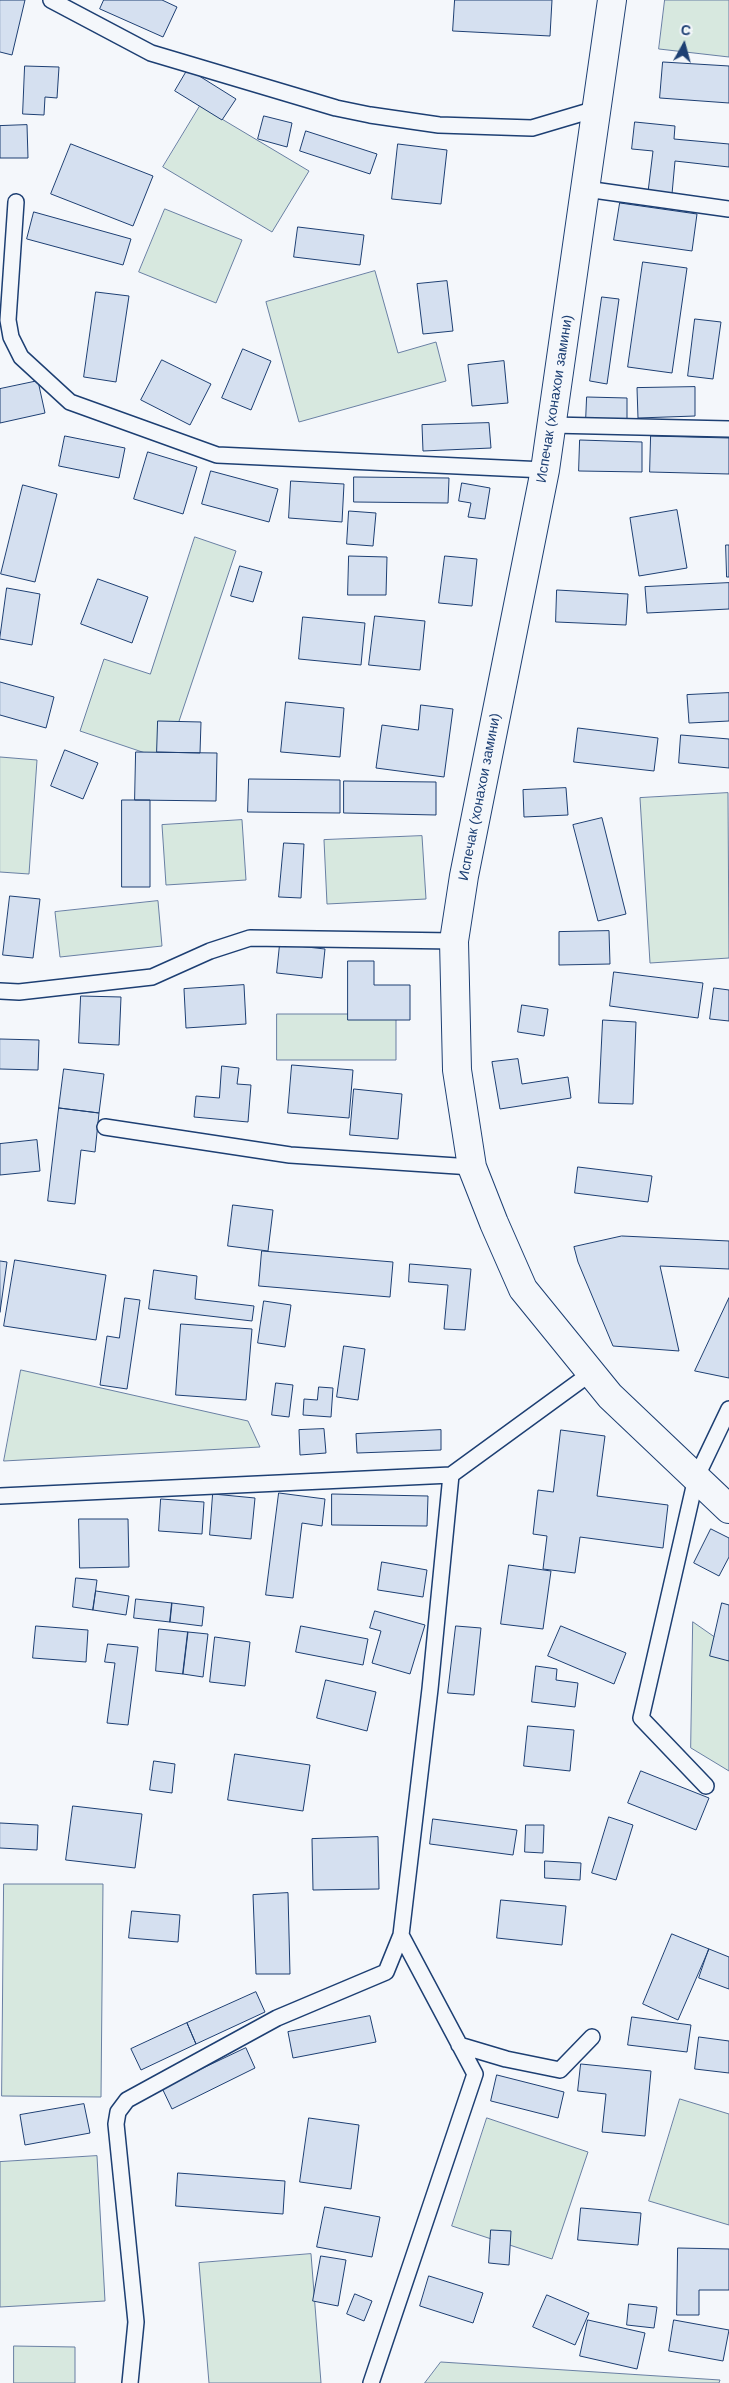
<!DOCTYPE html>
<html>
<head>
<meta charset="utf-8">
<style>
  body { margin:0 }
  #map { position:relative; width:729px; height:2383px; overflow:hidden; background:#f4f7fb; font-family:Arial,sans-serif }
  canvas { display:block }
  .north { position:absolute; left:659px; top:20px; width:50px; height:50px; -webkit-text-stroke:4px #f4f7fb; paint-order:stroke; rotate:7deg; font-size:14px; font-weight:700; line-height:20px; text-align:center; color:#1d3f73 }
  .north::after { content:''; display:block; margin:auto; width:18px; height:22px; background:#1d3f73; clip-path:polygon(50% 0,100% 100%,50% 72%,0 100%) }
</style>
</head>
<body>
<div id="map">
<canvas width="729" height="2383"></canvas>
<div class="north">С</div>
</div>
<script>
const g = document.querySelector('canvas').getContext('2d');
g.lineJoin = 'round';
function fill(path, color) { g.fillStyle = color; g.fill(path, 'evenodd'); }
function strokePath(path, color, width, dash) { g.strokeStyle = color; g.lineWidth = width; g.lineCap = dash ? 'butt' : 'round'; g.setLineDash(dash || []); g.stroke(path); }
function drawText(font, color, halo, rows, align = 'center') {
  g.font = font + ' Arial,sans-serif'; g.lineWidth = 4; g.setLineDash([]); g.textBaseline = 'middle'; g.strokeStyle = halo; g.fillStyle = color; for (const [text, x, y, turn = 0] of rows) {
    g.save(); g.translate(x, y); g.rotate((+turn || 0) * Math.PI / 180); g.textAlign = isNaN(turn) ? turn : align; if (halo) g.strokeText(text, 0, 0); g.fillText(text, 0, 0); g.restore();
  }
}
const green = new Path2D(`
  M665 0H729V57L659 49Z
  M200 106 309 171 272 232 163 167Z
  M165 209 242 240 216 303 139 272Z
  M375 271 398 353 436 342 446 381 299 422 266 302Z
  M195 537 236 551 166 760 80 731 104 659 150 674Z
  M0 757 37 760 29 874 0 872Z
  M728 793 729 958 650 963 640 798Z
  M242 820 246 880 166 885 162 825Z
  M422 836 426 899 327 904 324 840Z
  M158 901 162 946 60 957 55 912Z
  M277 1014H396V1060H277Z
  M21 1370 248 1421 260 1447 4 1461Z
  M693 1622 729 1647V1771L691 1748Z
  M4 1884H103L101 2097 2 2096Z
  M680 2099 729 2114V2225L649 2201Z
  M487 2118 588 2152 552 2259 452 2226Z
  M97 2156 105 2301 0 2307V2162Z
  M311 2254 321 2383H209L199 2263Z
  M14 2346 75 2347V2383H14Z
  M441 2362 720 2380 719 2383H425Z`);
fill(green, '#d7e8df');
strokePath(green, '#687fa3', 1);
const building = new Path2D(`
  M0 0H25L12 55 0 52Z
  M104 0H162L177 7 163 37 100 9Z
  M455 0H552L550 36 453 31Z
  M663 62 729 66V103L660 98Z
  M25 66 59 67 57 98 45 97 44 115 23 114Z
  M188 69 236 99 222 120 175 91Z
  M264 116 292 123 287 147 258 139Z
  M635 122 675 126 674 139 729 144V167L675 161 672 194 648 192 653 151 632 149Z
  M27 125 28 158H0V126Z
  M306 131 377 154 370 174 300 151Z
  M71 144 153 176 133 226 51 194Z
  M398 144 447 150 441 204 392 199Z
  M620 203 697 214 692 251 614 240Z
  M34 212 131 239 123 265 27 239Z
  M298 227 364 235 360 265 294 257Z
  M643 262 687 268 672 373 628 367Z
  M447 281 453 331 423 334 417 284Z
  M96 292 129 296 116 382 84 377Z
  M602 297 619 299 607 384 590 381Z
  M695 319 721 322 713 379 688 376Z
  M243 349 271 361 251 410 222 398Z
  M162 360 211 384 190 425 141 400Z
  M504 361 508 403 472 406 468 365Z
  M38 381 45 413 0 423V389Z
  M695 387V416L638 418 637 388Z
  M587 397 627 398V422L586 421Z
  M489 423 491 448 423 451 422 425Z
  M65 436 125 448 119 478 59 466Z
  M651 436 729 438V474L650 472Z
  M580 440 642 442V472L579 471Z
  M148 452 197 467 183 514 134 499Z
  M211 471 278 489 269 522 202 504Z
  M354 477 449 478 448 503 354 502Z
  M291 481 344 484 342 522 289 518Z
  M462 483 490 488 485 519 468 517 471 503 459 501Z
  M23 485 57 494 35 582 1 574Z
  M677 510 687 568 639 576 630 518Z
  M349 511 376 513 373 546 347 544Z
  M726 545H729V577H727Z
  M349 556 387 557 386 595H348Z
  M445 556 477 559 472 606 439 603Z
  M240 566 262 572 253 602 231 596Z
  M98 579 148 597 132 643 81 624Z
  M729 583V609L647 613 645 587Z
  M7 588 40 594 32 645 0 639Z
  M557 590 628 594 626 625 556 622Z
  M375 616 425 621 420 670 369 665Z
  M303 617 365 623 361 665 299 659Z
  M0 682 54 697 46 728 0 715Z
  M729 693V721L689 723 687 695Z
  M286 702 344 708 340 757 281 752Z
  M421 705 453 709 444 777 376 768 382 725 418 730Z
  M158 721 201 722 200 753 157 752Z
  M578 728 658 738 654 771 574 762Z
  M681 735 729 739V768L679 763Z
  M65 750 98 763 83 799 51 786Z
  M136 752 217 753 216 801 135 800Z
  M249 779 340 780V813L248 812Z
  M344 781 436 782V815L344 813Z
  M566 788 568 815 524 817 523 790Z
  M122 800H150V887H122Z
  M602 818 626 914 598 921 573 825Z
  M284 843 304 844 301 898 279 897Z
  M10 896 40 899 33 958 3 955Z
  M609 931 610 964 559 965V932Z
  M280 944 325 949 322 978 277 973Z
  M348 961H374V985H410V1020H348Z
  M614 972 703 983 698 1018 610 1006Z
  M244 985 246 1024 186 1028 184 989Z
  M714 988 729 990V1021L710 1019Z
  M81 996 121 997 119 1045 79 1043Z
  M522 1005 548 1009 544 1036 518 1032Z
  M603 1020 636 1022 633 1104 599 1103Z
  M0 1039 39 1040 38 1070 0 1069Z
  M518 1059 522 1084 568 1077 571 1098 500 1109 492 1062Z
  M292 1065 353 1070 349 1118 288 1113Z
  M222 1066 239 1068 237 1084 251 1085 248 1122 194 1117 196 1096 219 1098Z
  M64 1069 104 1074 99 1113 59 1108Z
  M354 1089 402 1094 398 1139 350 1135Z
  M59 1108 99 1113 95 1152 81 1150 75 1204 48 1201Z
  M37 1140 40 1171 0 1175V1144Z
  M578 1167 652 1176 648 1202 575 1193Z
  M233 1205 273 1210 268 1251 228 1246Z
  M622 1236 729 1241V1269L660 1266 679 1351 613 1346 578 1262 574 1247Z
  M262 1251 393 1262 390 1297 259 1286Z
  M15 1260 106 1275 96 1340 4 1326Z
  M0 1261 7 1262 0 1312Z
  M410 1264 471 1269 465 1330 444 1329 448 1285 409 1282Z
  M154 1270 197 1276 195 1299 254 1306 252 1321 149 1309Z
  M125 1298 140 1300 127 1389 100 1385 107 1336 119 1338Z
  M729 1298V1378L695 1371Z
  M264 1301 291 1305 285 1347 258 1343Z
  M181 1324 252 1329 246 1400 176 1395Z
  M344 1346 365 1349 358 1400 337 1397Z
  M276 1383 293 1385 289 1417 272 1415Z
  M319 1387 333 1388 331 1417 303 1415 304 1399 317 1400Z
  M324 1429 326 1453 300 1455 299 1430Z
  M441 1430V1450L357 1453 356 1434Z
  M561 1430 605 1436 597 1496 668 1505 663 1548 580 1537 575 1573 543 1569 547 1536 533 1534 538 1490 553 1492Z
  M279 1493 325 1499 322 1526 302 1523 293 1598 266 1595Z
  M213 1494 255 1498 251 1539 210 1535Z
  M332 1494 428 1496 427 1526 332 1525Z
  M161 1499 204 1502 202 1534 159 1531Z
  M79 1519H128L129 1567 80 1568Z
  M711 1529 729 1538V1557L719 1576 694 1563Z
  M382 1562 427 1570 423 1597 378 1590Z
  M509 1565 551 1571 543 1629 501 1624Z
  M76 1578 97 1580 93 1610 73 1607Z
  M96 1591 129 1596 126 1615 93 1610Z
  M136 1599 172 1603 170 1622 134 1618Z
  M172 1603 204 1607 202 1626 170 1622Z
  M722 1603 729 1605V1661L710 1656Z
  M375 1611 425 1625 410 1674 372 1663 381 1631 370 1628Z
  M36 1626 88 1630 86 1662 33 1658Z
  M301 1626 368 1639 363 1665 296 1652Z
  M456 1626 481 1628 474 1695 448 1693Z
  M561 1626 626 1653 614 1684 548 1656Z
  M159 1629 188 1632 183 1674 156 1671Z
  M188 1632 208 1634 203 1677 183 1674Z
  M215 1637 250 1642 245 1686 210 1682Z
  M108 1644 138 1647 128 1725 107 1723 115 1663 105 1662Z
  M536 1666 557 1669 556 1680 578 1683 575 1707 532 1702Z
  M326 1680 376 1692 367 1731 317 1718Z
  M528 1726 574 1730 570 1771 524 1766Z
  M235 1754 310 1765 303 1811 228 1800Z
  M154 1761 175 1764 172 1793 150 1790Z
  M641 1771 709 1798 696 1830 628 1803Z
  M73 1806 142 1814 135 1868 66 1860Z
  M609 1817 633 1825 616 1880 592 1873Z
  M433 1819 517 1830 513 1855 430 1844Z
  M0 1823 38 1825 37 1850 0 1848Z
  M526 1825H544L543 1853 525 1852Z
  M378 1837 379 1889 313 1890 312 1839Z
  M545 1861 581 1863 580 1880 545 1878Z
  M288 1893 290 1974H256L253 1895Z
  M501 1900 566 1906 562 1945 497 1938Z
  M132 1911 180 1915 178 1942 129 1938Z
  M672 1934 709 1949 678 2020 643 2004Z
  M709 1949 729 1957V1989L699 1978Z
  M256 1992 265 2012 196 2044 187 2023Z
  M370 2016 376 2042 293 2058 288 2032Z
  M632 2017 691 2025 687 2052 628 2045Z
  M187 2023 196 2044 141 2070 131 2049Z
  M699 2037 729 2041V2073L695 2069Z
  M246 2048 255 2068 172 2109 162 2088Z
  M581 2064 651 2071 645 2136 602 2132 606 2094 578 2091Z
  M497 2075 564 2092 558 2118 491 2101Z
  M84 2104 90 2133 25 2145 20 2115Z
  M309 2118 359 2125 351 2189 300 2182Z
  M178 2173 285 2181 283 2214 176 2206Z
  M325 2207 380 2217 372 2257 317 2247Z
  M581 2208 641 2213 638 2245 578 2240Z
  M491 2230 511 2231 509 2265 489 2263Z
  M678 2248 729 2249V2290H699V2315H677Z
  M321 2256 346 2260 338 2306 313 2301Z
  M429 2276 483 2293 473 2323 420 2306Z
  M355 2294 372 2301 364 2321 347 2314Z
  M547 2295 589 2313 575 2345 533 2327Z
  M629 2304 657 2307 654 2328 627 2325Z
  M588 2320 645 2333 637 2369 580 2356Z
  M674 2320 729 2330 723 2361 669 2351Z`);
fill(building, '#d5e0f0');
strokePath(building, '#1d3f73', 1);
const service = new Path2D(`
  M51 0 151 53 336 108 370 115 439 125 532 128 596 109
  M586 189 729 209
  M16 202 8 320 11 337 21 357 70 402 217 455 545 470
  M551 425 729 429
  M0 991 19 992 152 977 210 951 250 938 454 941
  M105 1127 290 1155 472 1167
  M0 1496 451 1475 591 1373
  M706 1786 641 1718 696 1478 729 1409
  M459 2045 506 2059 560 2070 592 2037
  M130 2383 136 2322 116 2124 118 2112 127 2100 277 2018 386 1972 401 1935 430 1689 451 1475
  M371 2383 475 2074 401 1935`);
const tertiary = new Path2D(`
  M612 0 545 470 464 876 454 941 457 1070 472 1167 494 1223 523 1289 610 1396 729 1509`);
strokePath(service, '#1d3f73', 18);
strokePath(tertiary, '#1d3f73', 30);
strokePath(service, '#f4f7fb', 15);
strokePath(tertiary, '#f4f7fb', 28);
drawText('14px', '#1d3f73', '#f4f7fb', [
  ["Испечак (хонахои замини)",555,399,-81],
  ["Испечак (хонахои замини)",480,797,-79]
]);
</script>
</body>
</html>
